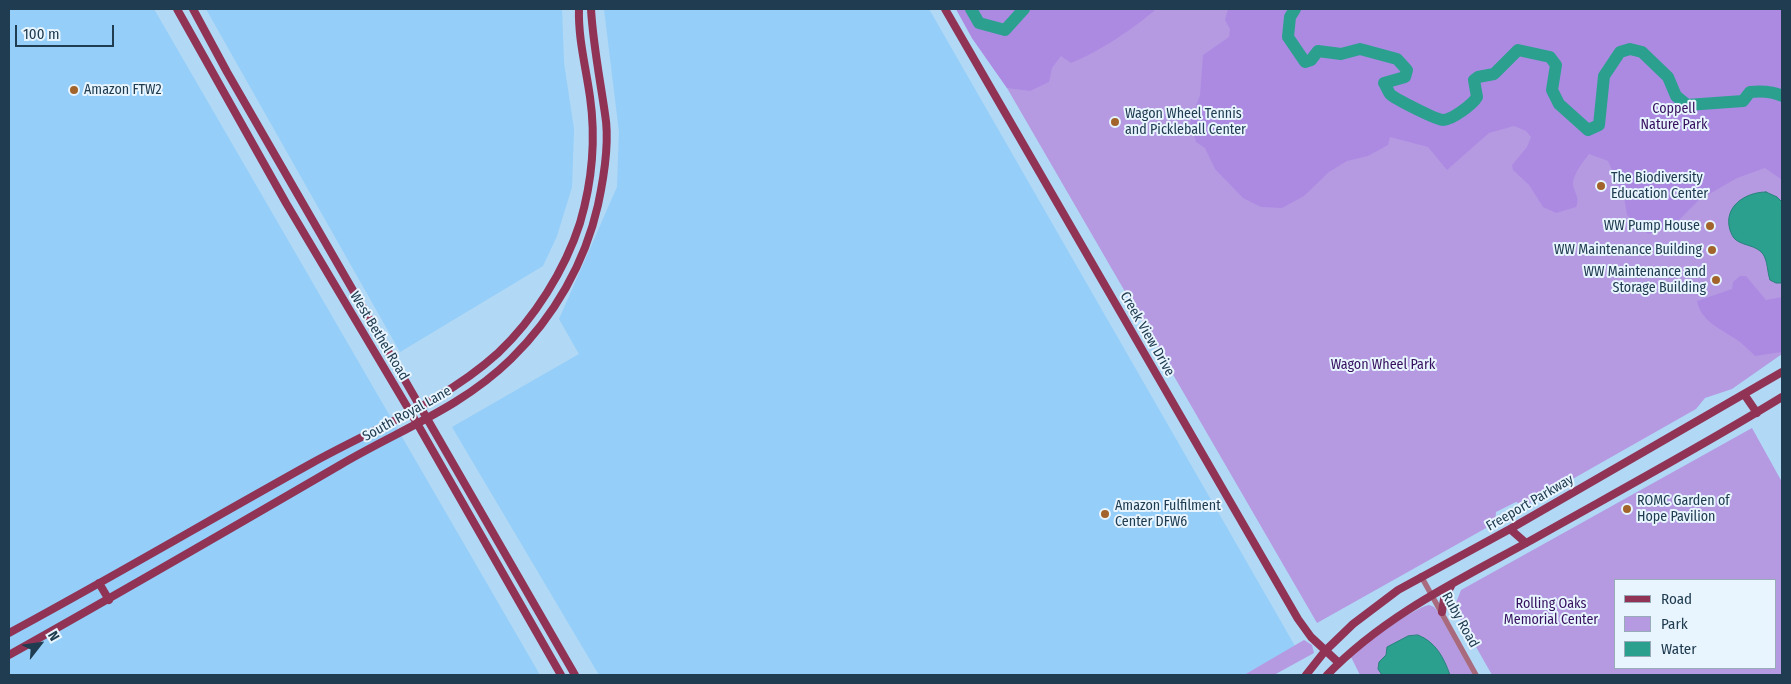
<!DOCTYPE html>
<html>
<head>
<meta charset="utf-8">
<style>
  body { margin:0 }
  #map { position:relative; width:1791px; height:684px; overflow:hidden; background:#b1d8f5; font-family:"Fira Sans Condensed",sans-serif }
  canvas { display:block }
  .frame { position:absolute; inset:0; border:10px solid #203c50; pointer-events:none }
  .legend { position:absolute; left:1614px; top:579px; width:162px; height:90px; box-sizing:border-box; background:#e8f5ff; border:1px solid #98abb9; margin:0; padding:6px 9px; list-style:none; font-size:15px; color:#203c50 }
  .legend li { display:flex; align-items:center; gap:10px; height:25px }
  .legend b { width:25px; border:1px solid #98abb9 }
  .north { position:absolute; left:15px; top:619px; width:50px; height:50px; -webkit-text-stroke:4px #e8f5ff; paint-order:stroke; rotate:60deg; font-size:14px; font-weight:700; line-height:20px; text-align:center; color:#203c50 }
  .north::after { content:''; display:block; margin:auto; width:18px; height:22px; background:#203c50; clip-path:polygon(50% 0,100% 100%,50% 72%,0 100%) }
  .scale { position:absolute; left:15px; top:25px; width:99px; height:22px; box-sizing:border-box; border:2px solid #203c50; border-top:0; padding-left:6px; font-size:15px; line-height:18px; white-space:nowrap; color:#203c50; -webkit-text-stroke:4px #e8f5ff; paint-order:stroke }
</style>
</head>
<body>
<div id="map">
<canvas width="1791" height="684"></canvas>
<div class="frame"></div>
<ul class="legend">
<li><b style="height:6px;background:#903355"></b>Road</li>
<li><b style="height:14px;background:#b59ae2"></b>Park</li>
<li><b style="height:14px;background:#2ba08f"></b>Water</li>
</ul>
<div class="north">N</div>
<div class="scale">100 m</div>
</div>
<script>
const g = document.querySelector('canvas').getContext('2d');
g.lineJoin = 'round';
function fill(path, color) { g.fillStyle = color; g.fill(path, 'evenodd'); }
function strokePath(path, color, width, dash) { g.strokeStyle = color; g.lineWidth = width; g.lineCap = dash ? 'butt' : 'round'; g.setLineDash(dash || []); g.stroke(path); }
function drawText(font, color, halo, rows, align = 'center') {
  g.font = font + ' "Fira Sans Condensed",sans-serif'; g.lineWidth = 4; g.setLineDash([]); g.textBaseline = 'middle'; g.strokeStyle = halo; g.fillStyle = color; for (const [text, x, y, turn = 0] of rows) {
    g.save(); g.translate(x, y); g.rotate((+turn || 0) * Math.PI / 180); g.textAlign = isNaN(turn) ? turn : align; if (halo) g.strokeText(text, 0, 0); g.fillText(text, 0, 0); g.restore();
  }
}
fill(new Path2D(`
  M9 9H154L540 675H9Z
  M206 9H562L564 63 574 129 572 187 557 236 543 266 400 352Z
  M604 9H929L1295 646 1244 675H599L452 427 579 354 559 319 617 187 619 132Z`), '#94cef9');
fill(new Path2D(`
  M956 9H1782V354L1732 389 1705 398 1696 409 1525 506 1516 502 1496 512 1495 523 1317 623 1007 88 972 38Z
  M1752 428 1782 482V675H1492L1454 608 1461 590ZM1615 580H1775V668H1615Z
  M1429 605 1434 607 1438 612 1473 675H1360L1351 657C1365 644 1411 609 1429 605Z
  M1304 640 1312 645 1314 653 1274 675H1244Z`), '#b59ae2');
fill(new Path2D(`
  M956 9H1156C1135 28 1097 53 1071 63L1061 56 1052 68 1049 82 1030 91 1007 88 972 38Z
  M1228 9H1782V180L1765 168 1737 178 1699 200 1672 227 1648 234 1627 215 1624 197 1608 161 1589 154C1583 162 1574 173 1573 183 1573 192 1581 197 1576 207L1556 213 1543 207 1529 185 1513 170 1512 165 1527 147 1531 137 1526 131 1514 126 1489 133 1447 170 1428 147 1390 137 1388 145 1368 156 1347 161 1329 172 1304 196 1282 208 1261 207 1243 198 1215 169 1205 148 1196 142 1190 123 1200 95 1203 55 1229 37 1230 29 1225 20Z
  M1740 276H1746L1766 300 1782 297V352L1755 356C1750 351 1745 346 1740 342 1724 330 1701 323 1697 301L1732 289 1733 282Z`), '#ac8ae2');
const water = new Path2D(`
  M1766 192 1777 197 1782 202V283H1776L1770 280C1767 271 1768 262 1763 254 1756 245 1744 246 1736 240 1733 238 1731 233 1730 230 1723 207 1745 192 1766 192Z
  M1418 635C1436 642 1444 658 1450 675H1382L1378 669 1379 662 1386 655 1387 647 1408 636Z`);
fill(water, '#2ba08f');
strokePath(water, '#28827c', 1);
strokePath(new Path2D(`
  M971 9 979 23 1005 30 1024 9
  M1295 9 1290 17 1288 37 1305 62 1311 60 1318 51 1341 54 1360 49 1397 59 1407 70 1405 77 1384 83C1386 86 1388 91 1390 94 1395 99 1437 120 1443 120 1452 120 1473 104 1477 97L1474 80 1478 77 1494 74 1518 50 1550 57 1556 65 1552 90 1559 104 1588 130 1599 125 1604 76 1620 52 1630 49 1642 52 1668 77 1676 96 1687 105 1743 101 1750 92C1761 91 1772 91 1782 96`), '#2ba08f', 12);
strokePath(new Path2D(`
  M1421 576 1476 675`), '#aa6a7d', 5.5);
strokePath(new Path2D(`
  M177 9 286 203 418 425 561 675
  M193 9 227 72 575 675
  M945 9 1298 619 1311 637 1339 663
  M1744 394 1757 413
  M1510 529 1526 543
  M99 583 109 600
  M1442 612 1444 599 1452 584
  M9 633C111 578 211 519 312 463 375 428 444 402 498 353 534 319 565 270 580 223 592 182 596 139 590 97 586 68 578 38 579 9
  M9 655C120 593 230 529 340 465 399 430 461 408 511 359 554 317 585 263 598 205 604 177 610 142 605 114 600 79 593 44 591 9
  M1306 675 1325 651 1353 624 1398 590 1510 529 1782 372
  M1327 675C1384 616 1457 581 1528 542 1613 494 1699 448 1782 397`), '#903355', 8);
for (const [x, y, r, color] of [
  [74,90,5,"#a2642a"],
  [1115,122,5,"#a2642a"],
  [1601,186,5,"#a2642a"],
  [1710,226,5,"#a2642a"],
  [1712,250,5,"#a2642a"],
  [1716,280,5,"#a2642a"],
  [1627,509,5,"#a2642a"],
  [1105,514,5,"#a2642a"]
]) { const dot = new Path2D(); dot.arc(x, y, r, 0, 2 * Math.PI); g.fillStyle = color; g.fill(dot); strokePath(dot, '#e8f5ff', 2); }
drawText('14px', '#203c50', '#e8f5ff', [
  ["Amazon FTW2",84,90],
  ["Wagon Wheel Tennis",1125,114],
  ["and Pickleball Center",1125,130],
  ["The Biodiversity",1611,178],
  ["Education Center",1611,194],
  ["WW Pump House",1700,226,"right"],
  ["WW Maintenance Building",1702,250,"right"],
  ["WW Maintenance and",1706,272,"right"],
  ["Storage Building",1706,288,"right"],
  ["ROMC Garden of",1637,501],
  ["Hope Pavilion",1637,517],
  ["Amazon Fulfilment",1115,506],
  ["Center DFW6",1115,522]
], 'left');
drawText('14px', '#36105e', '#e8f5ff', [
  ["Coppell",1674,109],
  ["Nature Park",1674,125],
  ["Wagon Wheel Park",1383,365],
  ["Rolling Oaks",1551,604],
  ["Memorial Center",1551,620]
]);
drawText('14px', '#203c50', '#e8f5ff', [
  ["Creek View Drive",1147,334,60],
  ["West Bethel Road",379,336,59],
  ["South Royal Lane",407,414,-29],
  ["Freeport Parkway",1530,503,-30],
  ["Ruby Road",1460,620,61]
]);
</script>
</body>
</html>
